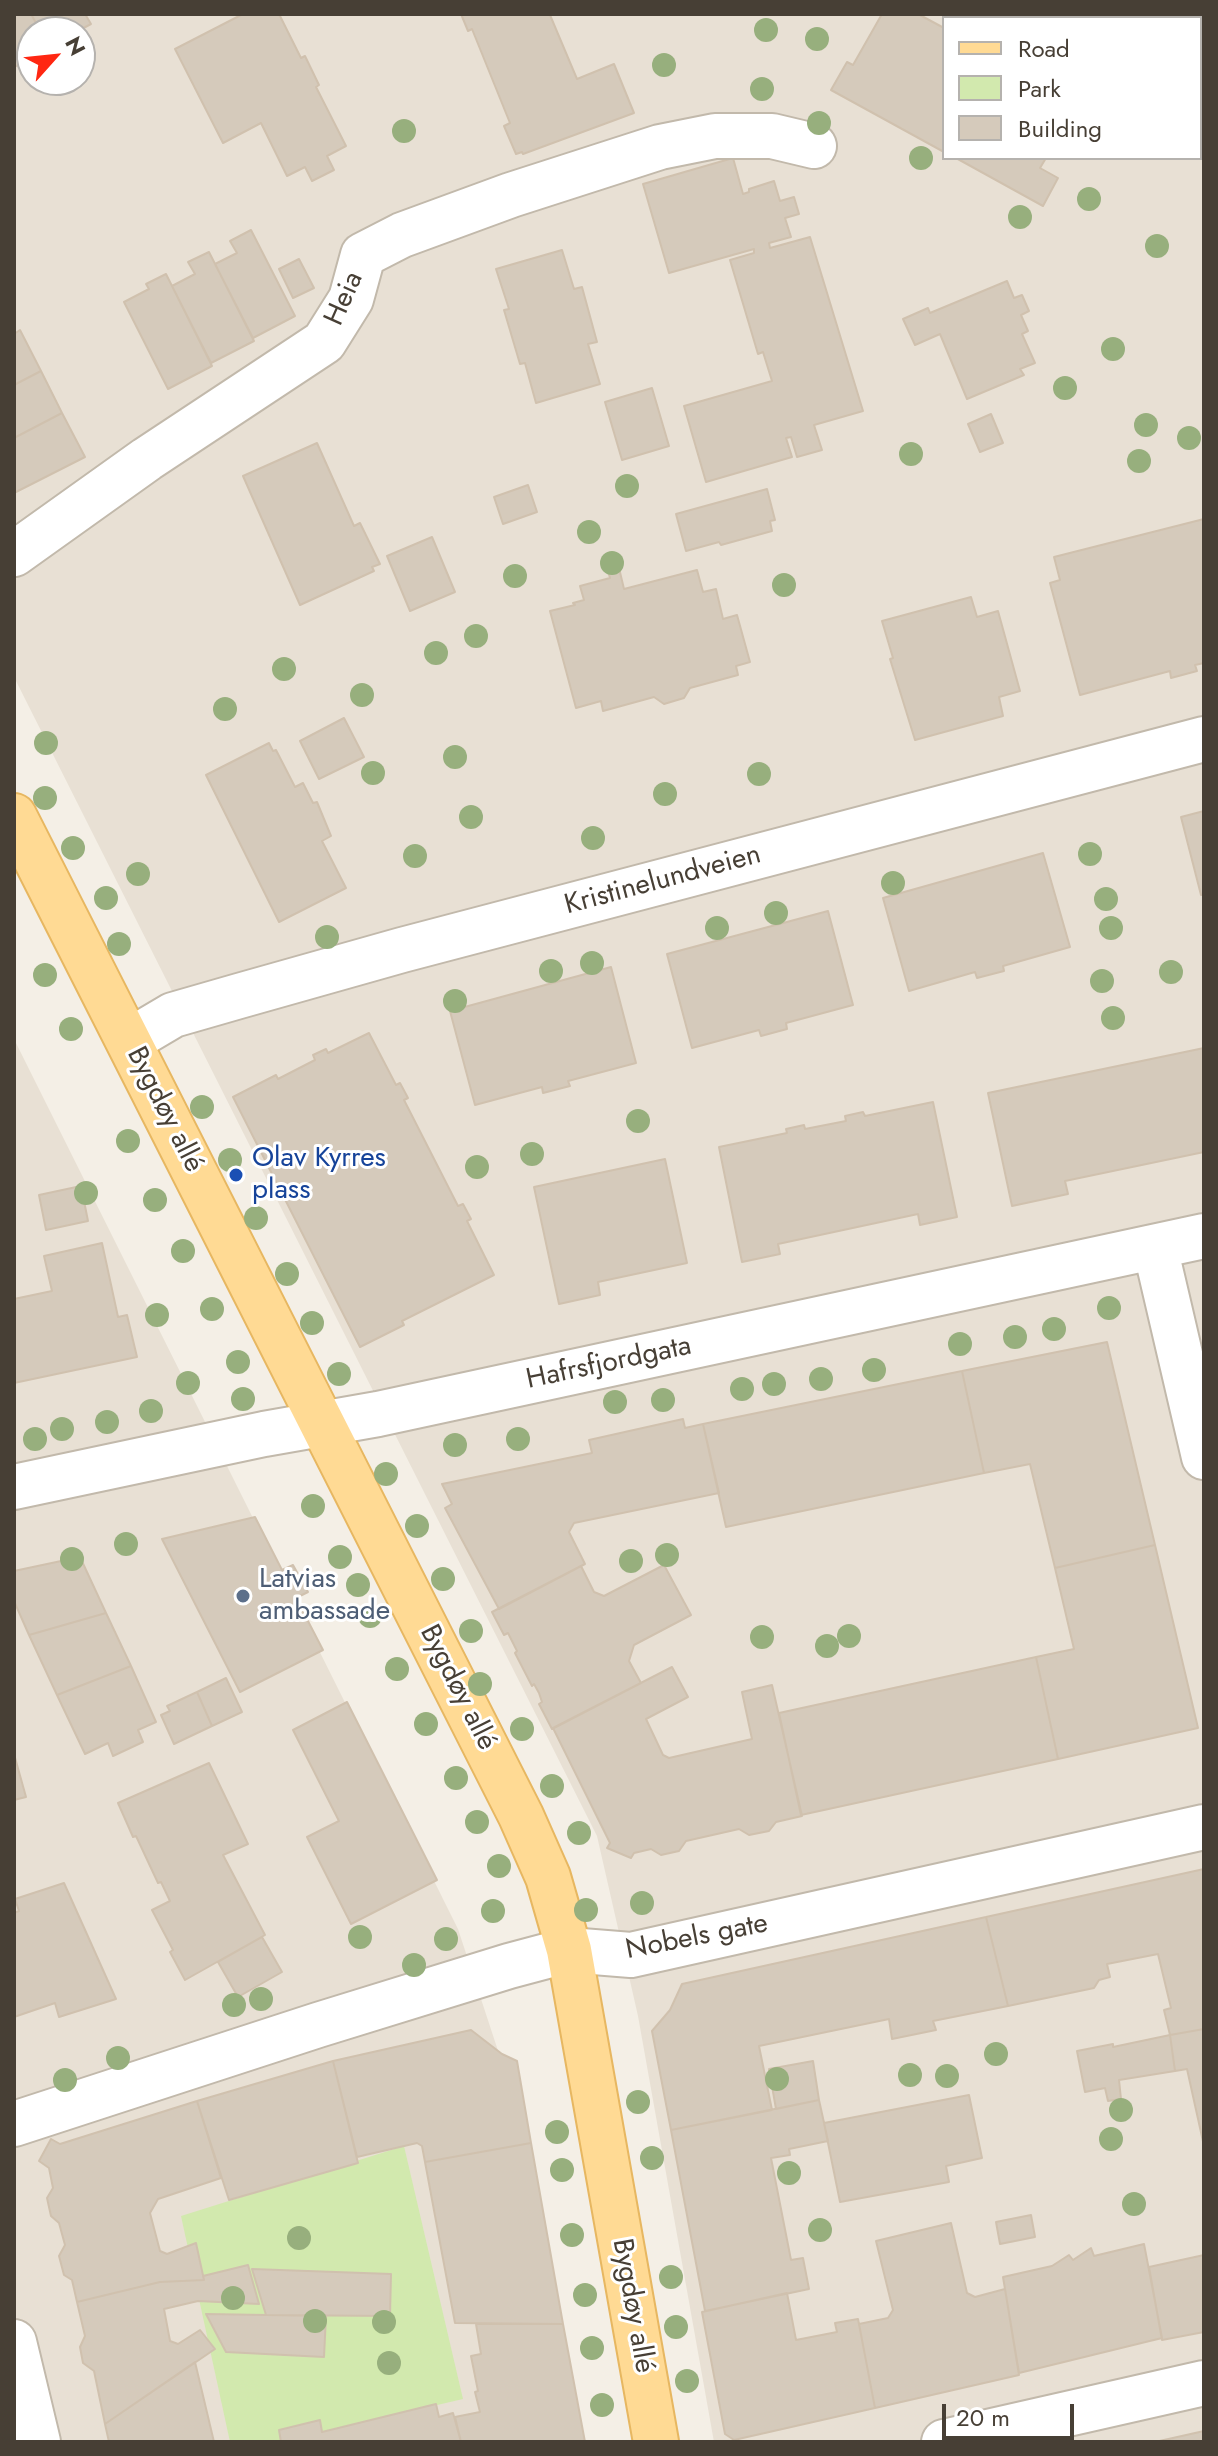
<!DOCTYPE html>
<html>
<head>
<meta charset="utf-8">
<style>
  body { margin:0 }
  #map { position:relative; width:1218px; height:2456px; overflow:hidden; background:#f4efe6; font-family:Jost,sans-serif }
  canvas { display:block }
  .frame { position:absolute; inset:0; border:16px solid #473f35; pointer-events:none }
  .legend { position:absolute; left:942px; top:16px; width:260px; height:144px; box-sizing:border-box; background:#fff; border:2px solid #b5b2ae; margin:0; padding:10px 14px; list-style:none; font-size:24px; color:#473f35 }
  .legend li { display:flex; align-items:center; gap:16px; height:40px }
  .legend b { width:40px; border:2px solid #b5b2ae }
  .north { position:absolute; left:16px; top:16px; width:80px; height:80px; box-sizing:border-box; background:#fff; border:2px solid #b5b2ae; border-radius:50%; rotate:63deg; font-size:22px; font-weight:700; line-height:32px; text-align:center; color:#473f35 }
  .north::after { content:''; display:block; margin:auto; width:28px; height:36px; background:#ff2712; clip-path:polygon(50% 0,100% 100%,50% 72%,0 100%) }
  .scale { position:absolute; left:942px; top:2404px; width:132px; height:36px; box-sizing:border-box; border:4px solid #473f35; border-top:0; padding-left:10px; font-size:24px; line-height:28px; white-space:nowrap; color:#473f35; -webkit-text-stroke:6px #fff; paint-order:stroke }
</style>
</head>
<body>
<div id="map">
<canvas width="1218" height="2456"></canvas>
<div class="frame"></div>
<ul class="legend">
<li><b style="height:10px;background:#ffda94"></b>Road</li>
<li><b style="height:22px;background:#d2e9ae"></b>Park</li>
<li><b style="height:22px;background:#d5cabb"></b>Building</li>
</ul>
<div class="north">N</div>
<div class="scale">20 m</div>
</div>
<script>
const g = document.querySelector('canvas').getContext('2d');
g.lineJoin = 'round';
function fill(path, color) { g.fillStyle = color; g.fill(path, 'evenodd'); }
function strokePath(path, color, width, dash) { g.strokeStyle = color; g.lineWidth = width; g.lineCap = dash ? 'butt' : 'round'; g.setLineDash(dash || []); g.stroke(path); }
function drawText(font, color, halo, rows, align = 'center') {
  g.font = font + ' Jost,sans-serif'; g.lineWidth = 6; g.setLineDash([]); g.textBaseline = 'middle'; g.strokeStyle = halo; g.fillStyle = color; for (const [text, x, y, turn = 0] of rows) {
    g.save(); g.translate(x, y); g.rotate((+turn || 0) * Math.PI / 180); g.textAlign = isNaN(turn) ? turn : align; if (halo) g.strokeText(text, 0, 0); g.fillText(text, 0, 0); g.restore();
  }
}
fill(new Path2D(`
  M14 14H1204V2442H714L638 2016 597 1836 14 677ZM944 18H1200V158H944ZM32 32H80V80H32Z
  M14 1039 458 1929 506 2075 575 2442H14Z`), '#e8e0d4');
fill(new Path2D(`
  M404 2146 463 2399 279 2442H230L181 2216Z`), '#d2e9ae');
const building = new Path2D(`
  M14 14H31L41 32H32V58L14 67Z
  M31 14H85L91 24 76 32H41Z
  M243 14H279L301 58 305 56 319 85 316 87 346 146 327 156 334 170 312 181 305 167 287 176 261 123 223 143 175 49Z
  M461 14H553L550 15 577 79 614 64 634 113 523 154 522 152 516 154 504 126 510 123 472 29 468 31Z
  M882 14H918L944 28V152L831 90 847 62 853 65Z
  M994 14H1084L1083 18H997Z
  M1162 14 1204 15V100H1200V18H1162Z
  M733 158 743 194 749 192V189L774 181 780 201 794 197 799 214 785 218 791 237 769 243 770 248 810 237 863 411 814 425 822 450 797 457 791 437 786 438 792 457 706 482 684 406 772 381 763 352 758 354 730 260 754 253V249L669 273 643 184Z
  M956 158H1046L1040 168 1058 178 1043 206Z
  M251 230 295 316 253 338 215 264 237 253 230 241Z
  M562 250 574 289 582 287 597 342 588 344 600 384 536 403 525 363 520 364 504 310 509 309 496 269Z
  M209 252 254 341 211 363 172 286 195 274 188 262Z
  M299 259 314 288 293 298 279 269Z
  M166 274 212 366 168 389 124 302 149 289 146 284Z
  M1007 281 1014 298 1022 295 1029 311 1021 315 1028 331 1022 334 1035 363 1020 369 1024 375 967 399 940 334 915 345 903 319 928 308 930 313Z
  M20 330 41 371 14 385V334Z
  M41 371 62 413 14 438V385Z
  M652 388 669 446 622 460 605 402Z
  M62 413 85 457 14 493V438Z
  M991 414 1003 443 980 452 968 424Z
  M317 443 354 526 360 523 380 564 372 567 374 571 300 605 243 476Z
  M528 485 537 512 503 524 494 497Z
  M767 489 775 520 770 521 772 531 721 545 719 542 686 551 676 514Z
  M1204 519V663L1195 665 1197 671 1171 678 1170 671 1080 695 1050 583 1060 580 1054 557Z
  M432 537 455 592 410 611 387 556Z
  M619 568 624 589 697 570 703 592 716 589 723 619 737 615 750 662 736 666 738 675 690 688 684 698 664 704 654 697 603 711 601 701 576 708 550 611 575 605 573 603 584 600 580 586 610 578 608 571Z
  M971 597 977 617 998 611 1020 691 999 697 1003 716 915 740 890 659 893 658 882 621Z
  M344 718 364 757 319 779 300 741Z
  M269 743 273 751 276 750 295 787 303 783 313 803 317 802 331 836 322 841 346 888 279 922 206 775Z
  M1204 811V894L1201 895 1181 817Z
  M1043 853 1070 947 1003 966 1004 971 977 978 975 972 909 991 883 898Z
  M828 911 853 1005 786 1023 787 1029 761 1036 759 1030 692 1048 667 954Z
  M611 967 636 1063 568 1081 570 1086 543 1093 542 1087 475 1105 450 1011Z
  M369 1033 396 1085 400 1083 408 1098 404 1100 458 1206 463 1204 471 1219 467 1221 494 1275 402 1321 404 1325 360 1347 233 1097 276 1075 278 1079 315 1060 313 1055 326 1049 328 1053Z
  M1204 1048V1152L1065 1181 1068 1194 1012 1206 988 1093Z
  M933 1102 957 1217 920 1225 918 1214 778 1244 780 1254 742 1262 719 1147 787 1133 786 1129 804 1125 805 1129 846 1121 845 1116 863 1112 865 1116Z
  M665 1159 687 1263 598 1282 600 1295 559 1304 534 1187Z
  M81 1186 88 1221 46 1230 39 1195Z
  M102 1243 118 1317 127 1315 137 1357 14 1383V1299L52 1291 44 1256Z
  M1107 1342 1155 1545 1055 1568 1030 1464 984 1473 962 1371Z
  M962 1371 984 1473 726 1527 703 1424Z
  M683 1419 685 1428 703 1424 719 1493 574 1523 569 1532 585 1564 499 1609 445 1508 452 1504 442 1484 592 1453 589 1440Z
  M255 1517 282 1570 293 1565 308 1592 296 1598 323 1650 240 1692 162 1539Z
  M1155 1545 1198 1728 1058 1759 1036 1657 1074 1649 1055 1568Z
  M80 1557 106 1613 29 1635 14 1601V1571Z
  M664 1565 691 1615 634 1645 629 1661 641 1683 552 1729 539 1704 542 1702 539 1693 534 1684 532 1686 515 1653 517 1651 508 1633 504 1635 492 1612 581 1566 594 1592 604 1596Z
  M106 1613 131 1666 57 1695 29 1635Z
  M1036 1657 1058 1759 801 1815 779 1713Z
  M131 1666 156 1722 138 1730 143 1742 113 1756 108 1743 85 1754 57 1695Z
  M672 1667 688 1697 646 1719 663 1755 669 1758 752 1739 742 1692 772 1685 802 1816 776 1822 769 1831 749 1835 739 1829 686 1841 679 1851 661 1855 651 1849 634 1853 631 1858 607 1848 610 1843 553 1728Z
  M226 1678 242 1712 212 1726 197 1692Z
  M197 1692 212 1726 174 1744 161 1715 170 1711 167 1706Z
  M347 1702 437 1880 351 1924 307 1837 339 1821 293 1730Z
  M14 1754 26 1797 14 1800Z
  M209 1763 248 1844 223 1855 265 1935 185 1980 170 1952 173 1950 152 1910 170 1901 161 1882 158 1883 136 1836 133 1837 118 1803Z
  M1204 1869V2029L1170 2035 1164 2010 1171 2008 1158 1954 1107 1964 1110 1977 1099 1980 1094 1988 1008 2006 986 1917Z
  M64 1883 116 1999 59 2017 55 2003 14 2017V1913L19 1911 15 1899Z
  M986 1917 1008 2006 933 2021 936 2030 892 2039 889 2019 759 2046 772 2110 671 2130 652 2031 670 2010 682 1984Z
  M262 1937 282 1972 238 1997 218 1962Z
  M1204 2029V2146L1187 2069 1175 2071 1170 2035Z
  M471 2030 502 2054 517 2061 531 2143 425 2162 422 2146 417 2143 357 2157 333 2061Z
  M1170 2035 1175 2071 1119 2080 1121 2099 1108 2101 1105 2088 1085 2092 1077 2051 1113 2044V2047Z
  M333 2061 358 2163 229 2200 197 2101Z
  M813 2061 819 2100 776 2109 769 2069Z
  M969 2095 982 2158 946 2166 949 2182 840 2202 824 2123Z
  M819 2100 828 2141 789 2149 790 2155 771 2158 791 2260 803 2258 809 2289 705 2311 671 2130Z
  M197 2101 221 2178 158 2199 150 2213 160 2251 167 2254 196 2243 204 2280 160 2282 77 2302 72 2280 64 2275 59 2256 65 2245 59 2223 51 2216 47 2198 53 2188 49 2168 39 2161 51 2139 60 2144Z
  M531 2143 563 2324 455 2323 425 2162Z
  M1031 2215 1035 2237 1000 2244 996 2222Z
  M951 2223 967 2293 975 2297 1005 2289 1019 2375 875 2408 859 2324 888 2318 893 2310 876 2241Z
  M1144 2244 1162 2338 1019 2373 1003 2277 1052 2266 1069 2255 1073 2260 1091 2248 1094 2256Z
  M1204 2255V2332L1162 2340 1149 2267Z
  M248 2265 259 2304 198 2301 164 2309 170 2341 178 2344 200 2330 215 2349 105 2424 94 2371 83 2363 80 2347 85 2336 77 2302 160 2282 204 2280 203 2276Z
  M252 2269 391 2274 390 2316 266 2315Z
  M787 2293 796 2340 837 2332 835 2323 858 2319 875 2408 734 2440 725 2434 702 2312Z
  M206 2314 326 2316 324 2357 226 2352Z
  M476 2324H563L585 2442H461L455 2417 480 2412 475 2392 478 2391 471 2356 481 2354Z
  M195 2362 214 2442H109L105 2424Z
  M436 2404 439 2417 453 2413 461 2442H281L279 2430 320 2420 322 2432Z
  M1204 2431V2442H1155Z`);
fill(building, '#d5cabb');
strokePath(building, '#d0c1ae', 2);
const minor = new Path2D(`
  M14 554 147 459 324 342 351 299 363 255 402 235 511 195 660 147 715 136H772L814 146
  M129 1041 173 1015 239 996 402 950 1204 739
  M1155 1247 1204 1457
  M14 1487 264 1434 378 1414 1204 1236
  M14 2124 318 2025 509 1966 569 1950 631 1955 1204 1827
  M14 2342 38 2442
  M944 2442 1204 2383`);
const major = new Path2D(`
  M14 816 521 1816 548 1877 569 1950 656 2442`);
strokePath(minor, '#c2b9ab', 48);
strokePath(major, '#e7b761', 48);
strokePath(minor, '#fff', 44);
strokePath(major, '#ffda94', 44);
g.fillStyle = '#97af7d';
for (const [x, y] of [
  [766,30],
  [817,39],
  [664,65],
  [762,89],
  [819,123],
  [404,131],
  [921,158],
  [1089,199],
  [1020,217],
  [1157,246],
  [1113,349],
  [1065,388],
  [1146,425],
  [1189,438],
  [911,454],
  [1139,461],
  [627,486],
  [589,532],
  [612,563],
  [515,576],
  [784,585],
  [476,636],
  [436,653],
  [284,669],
  [362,695],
  [225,709],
  [46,743],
  [455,757],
  [373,773],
  [759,774],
  [665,794],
  [45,798],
  [471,817],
  [593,838],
  [73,848],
  [1090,854],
  [415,856],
  [138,874],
  [893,883],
  [106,898],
  [1106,899],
  [776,913],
  [717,928],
  [1111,928],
  [327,937],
  [119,944],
  [592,963],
  [551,971],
  [1171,972],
  [45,975],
  [1102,981],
  [455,1001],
  [1113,1018],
  [71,1029],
  [202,1107],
  [638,1121],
  [128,1141],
  [532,1154],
  [230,1160],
  [477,1167],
  [86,1193],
  [155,1200],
  [256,1218],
  [183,1251],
  [287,1274],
  [1109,1308],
  [212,1309],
  [157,1315],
  [312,1323],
  [1054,1329],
  [1015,1337],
  [960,1344],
  [238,1362],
  [874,1370],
  [339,1374],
  [821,1379],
  [188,1383],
  [774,1384],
  [742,1389],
  [243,1399],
  [663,1400],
  [615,1402],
  [151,1411],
  [107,1422],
  [62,1429],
  [35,1439],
  [518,1439],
  [455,1445],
  [386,1474],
  [313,1506],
  [417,1526],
  [126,1544],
  [667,1555],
  [340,1557],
  [72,1559],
  [631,1561],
  [443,1579],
  [358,1585],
  [370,1616],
  [471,1631],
  [849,1636],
  [762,1637],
  [827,1646],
  [397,1669],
  [480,1684],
  [426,1724],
  [522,1729],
  [456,1778],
  [552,1786],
  [477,1822],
  [579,1833],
  [499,1866],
  [642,1903],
  [586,1910],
  [493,1911],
  [360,1937],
  [446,1939],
  [414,1965],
  [261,1999],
  [234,2005],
  [996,2054],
  [118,2058],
  [910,2075],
  [947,2076],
  [777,2079],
  [65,2080],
  [638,2102],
  [1121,2110],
  [557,2132],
  [1111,2139],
  [652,2158],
  [562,2170],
  [789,2173],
  [1134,2204],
  [820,2230],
  [572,2235],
  [299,2238],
  [671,2277],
  [585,2295],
  [233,2298],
  [315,2321],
  [384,2322],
  [676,2327],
  [592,2348],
  [389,2363],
  [687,2381],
  [602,2405]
]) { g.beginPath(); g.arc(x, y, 12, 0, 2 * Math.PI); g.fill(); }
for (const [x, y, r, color] of [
  [236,1175,8,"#1a4fb4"],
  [243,1596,8,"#5c6f8a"]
]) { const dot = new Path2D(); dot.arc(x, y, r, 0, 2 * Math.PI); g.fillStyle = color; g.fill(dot); strokePath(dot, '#fff', 3); }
drawText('28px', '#473f35', '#fff', [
  ["Heia",345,299,-66],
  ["Kristinelundveien",663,881,-15],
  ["Bygdøy allé",164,1110,63],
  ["Hafrsfjordgata",609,1364,-12],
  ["Bygdøy allé",457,1688,63],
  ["Nobels gate",697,1938,-11],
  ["Bygdøy allé",632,2306,80]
]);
drawText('28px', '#164399', '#fff', [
  ["Olav Kyrres",252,1159],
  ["plass",252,1191]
], 'left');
drawText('28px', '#4e5e75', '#fff', [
  ["Latvias",259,1580],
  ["ambassade",259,1612]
], 'left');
</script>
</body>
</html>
